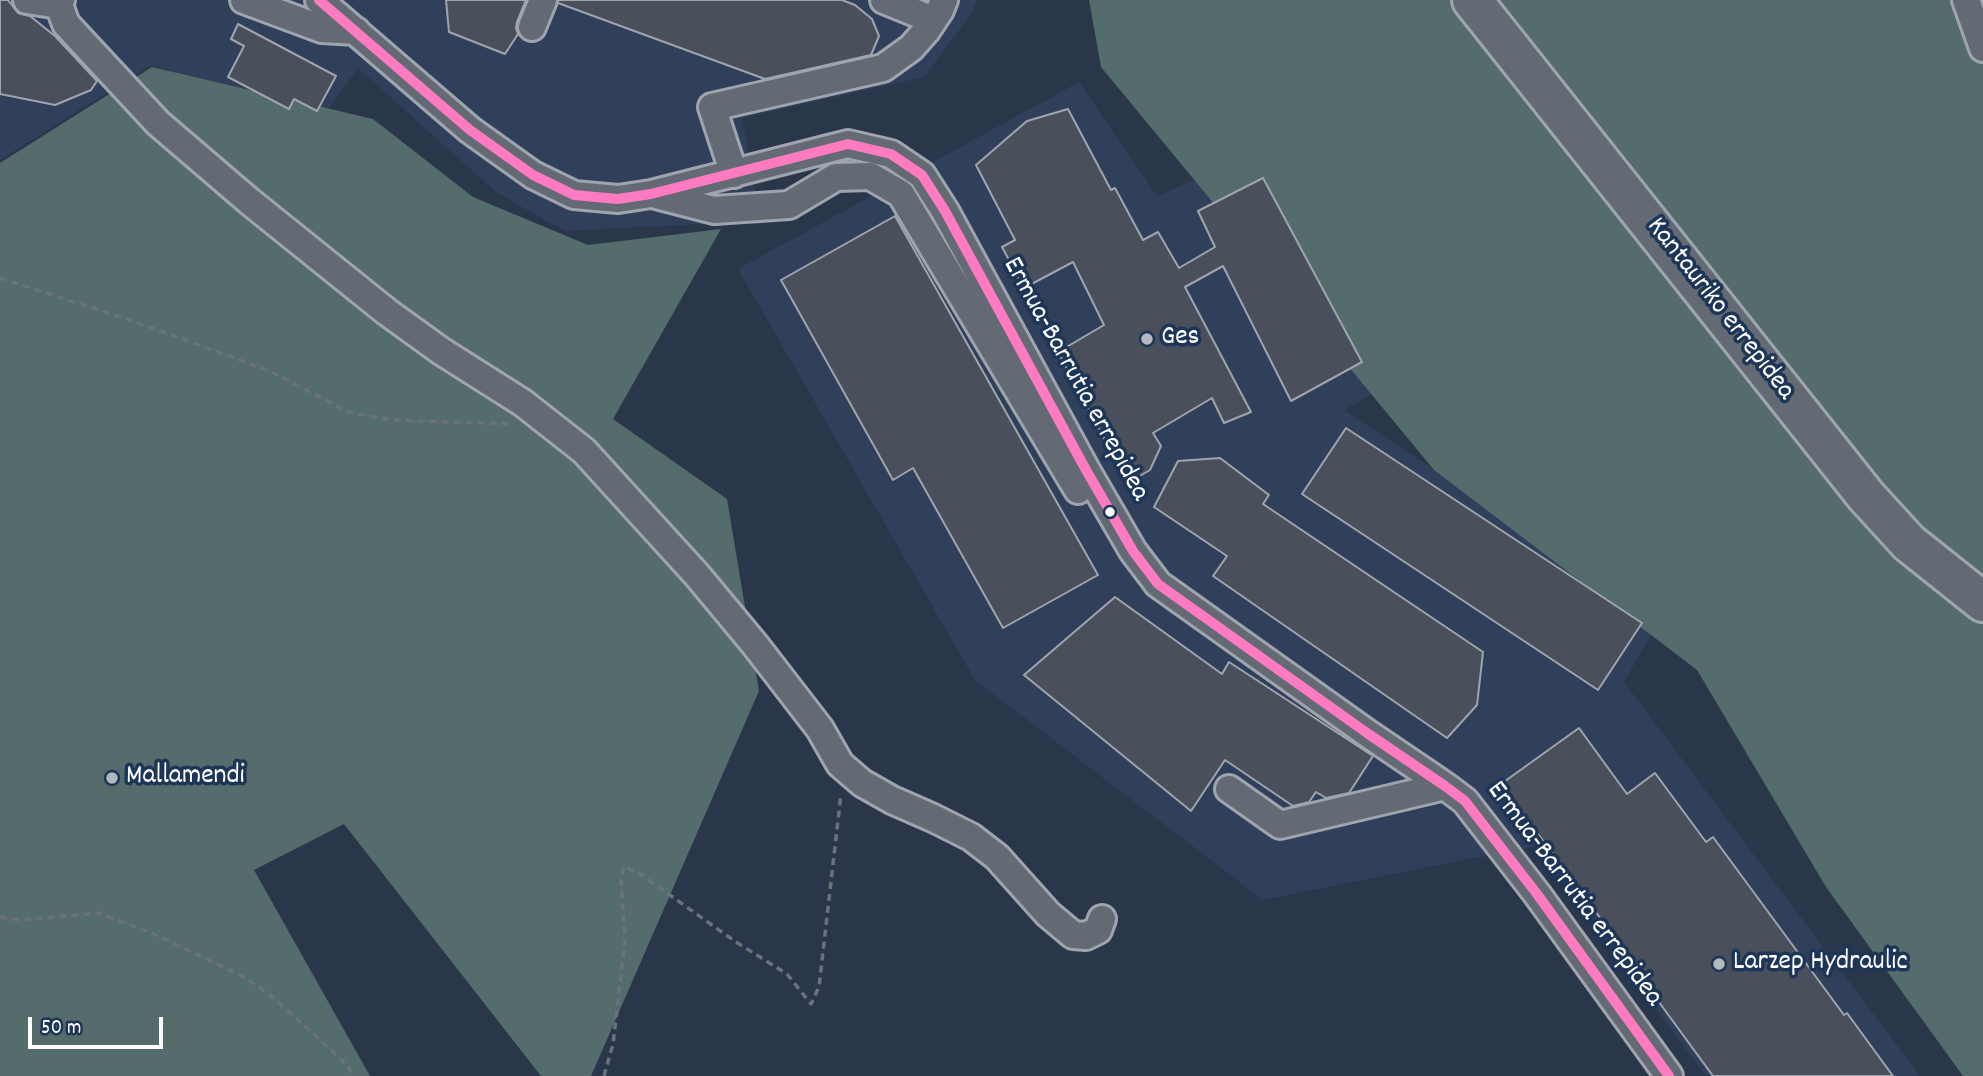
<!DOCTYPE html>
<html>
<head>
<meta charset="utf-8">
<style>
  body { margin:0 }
  #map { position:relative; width:1983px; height:1076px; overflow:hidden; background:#2a374a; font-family:Dekko,sans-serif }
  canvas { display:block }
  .scale { position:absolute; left:28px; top:1017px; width:135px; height:32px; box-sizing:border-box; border:4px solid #fff; border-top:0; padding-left:9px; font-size:21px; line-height:24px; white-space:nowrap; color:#fff; -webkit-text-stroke:5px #1d3557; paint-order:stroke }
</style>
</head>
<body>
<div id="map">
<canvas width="1983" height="1076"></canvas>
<div class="scale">50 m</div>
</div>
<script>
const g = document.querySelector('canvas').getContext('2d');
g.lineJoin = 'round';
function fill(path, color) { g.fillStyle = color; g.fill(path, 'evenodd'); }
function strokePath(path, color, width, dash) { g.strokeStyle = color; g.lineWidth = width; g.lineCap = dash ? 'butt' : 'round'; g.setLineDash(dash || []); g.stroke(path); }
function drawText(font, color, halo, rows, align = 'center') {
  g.font = font + ' Dekko,sans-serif'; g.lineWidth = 7; g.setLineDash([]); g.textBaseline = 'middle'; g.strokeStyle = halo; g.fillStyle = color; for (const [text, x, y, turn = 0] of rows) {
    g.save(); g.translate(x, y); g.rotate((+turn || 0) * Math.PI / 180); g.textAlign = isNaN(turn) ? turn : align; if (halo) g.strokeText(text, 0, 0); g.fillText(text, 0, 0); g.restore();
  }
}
fill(new Path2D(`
  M0 0H977L972 13 924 77 742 118 761 224 721 223 565 231 497 193 358 68 321 119 151 65 0 160Z
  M1079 82 1157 196 1266 149 1392 382 1344 410 1660 619 1624 682 1920 1076H1706L1535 846 1263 900 975 680 738 269Z`), '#30405b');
fill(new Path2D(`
  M1089 0H1983V1076H1963L1826 887 1697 670 1434 470 1101 67Z
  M152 67 373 119 473 197 588 245 721 229 613 419 727 499 759 691 591 1076H541L344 824 254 870 370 1076H0V163Z`), '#546c6b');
const building = new Path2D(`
  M0 0H8L18 13 30 16 55 36 97 81 91 90 55 105 0 94Z
  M446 0H526L517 22 516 28 518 34 505 54 449 32Z
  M558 0H842L855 5 872 19 879 36 871 55 765 79 558 3Z
  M238 24 336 76 317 111 294 99 289 109 228 77 244 46 231 39Z
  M1068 109 1111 190 1115 188 1143 240 1158 232 1179 268 1215 247 1198 211 1263 178 1362 362 1291 401 1223 266 1185 287 1251 412 1224 423 1212 398 1153 433 1161 446 1150 470 1128 483 1058 352 1104 325 1073 262 1024 288 1002 247 1015 240 976 165 1027 121Z
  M895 216 1098 575 1003 628 913 468 893 480 781 280Z
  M1346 428 1642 623 1598 690 1302 494Z
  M1220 458 1269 495 1263 504 1483 652 1477 705 1447 738 1213 576 1227 556 1154 507 1178 461Z
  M1115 597 1222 674 1229 662 1373 756 1349 793 1326 798 1316 792 1309 802 1293 806 1225 760 1191 811 1024 675Z
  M1579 728 1627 794 1655 773 1706 842 1713 837 1844 1015 1847 1013 1893 1076H1713L1599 920 1601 919 1501 784Z`);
fill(building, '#4a4f5c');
strokePath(building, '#9fa5ae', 2);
const minor = new Path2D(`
  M27 0 59 5
  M61 0 59 5 66 24 158 123 249 201 387 312 441 351 523 403 584 451 697 575 756 646 820 729 840 764 862 783 892 800 933 818 971 837 997 857 1048 914 1073 935 1086 936 1098 930 1102 919
  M244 0 322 29 356 31
  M319 0 470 130 533 175 574 195 618 199 651 194 848 144 891 154 922 175 945 211 1086 470 1133 551 1158 584 1367 733 1445 786 1465 801 1537 894 1669 1076
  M884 0 933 20
  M1966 0 1983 48
  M532 27 543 0
  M734 174 712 107 883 68 911 48 926 31 940 10 944 0
  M656 195 714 210 789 205 836 177 870 176 901 194 1078 490
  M1229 789 1280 825 1445 786`);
const highway = new Path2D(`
  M1472 0 1866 496 1909 543 1983 602`);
strokePath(minor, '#9fa5ae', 32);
strokePath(highway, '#9fa5ae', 44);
strokePath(new Path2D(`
  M0 278 133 321 267 370 349 412 389 420 514 424
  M0 917 21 920 99 913 154 934 240 975 268 993 340 1058 355 1076
  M604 1076 613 1044 625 941 621 879 624 866 643 876 736 942 787 974 811 1004 819 987 841 794`), '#6a727c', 3.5, [7, 5]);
strokePath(minor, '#636a74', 26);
strokePath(highway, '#636a74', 38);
strokePath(new Path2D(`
  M319 0 470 130 533 175 574 195 618 199 651 194 848 144 891 154 922 175 945 211 1086 470 1133 551 1158 584 1367 733 1445 786 1465 801 1537 894 1669 1076`), '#fe7ac1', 10);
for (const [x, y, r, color] of [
  [1147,339,7,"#b4b9c0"],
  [1110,512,6,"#fff"],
  [112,778,7,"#b4b9c0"],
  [1719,964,7,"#b4b9c0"]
]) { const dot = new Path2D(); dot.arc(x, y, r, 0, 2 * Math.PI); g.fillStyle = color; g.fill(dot); strokePath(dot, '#1d3557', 2.5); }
drawText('28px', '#fff', '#1d3557', [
  ["Kantauriko errepidea",1719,310,52],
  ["Ermua-Barrutia errepidea",1074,380,61],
  ["Ermua-Barrutia errepidea",1573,895,53]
]);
drawText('28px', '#fff', '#1d3557', [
  ["Ges",1161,339],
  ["Mallamendi",126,778],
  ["Larzep Hydraulic",1733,964]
], 'left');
</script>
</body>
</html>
